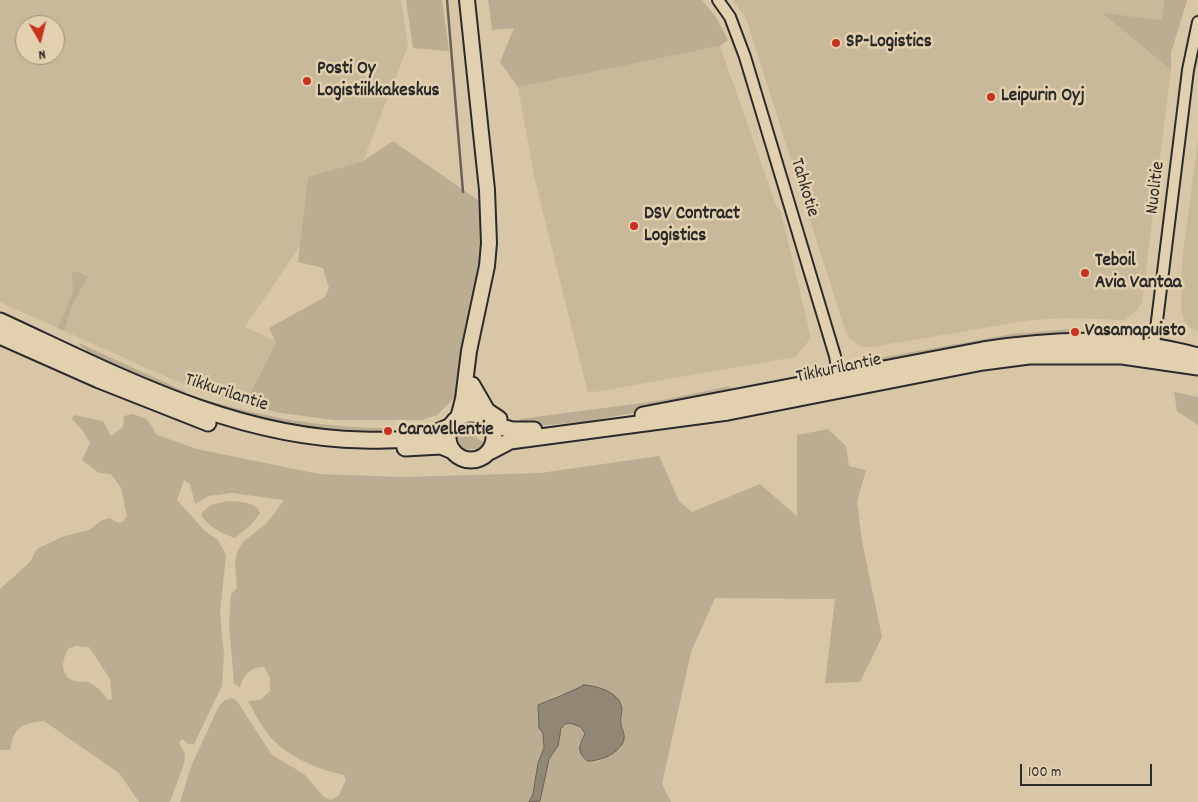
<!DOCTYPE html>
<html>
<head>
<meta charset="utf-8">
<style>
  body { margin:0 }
  #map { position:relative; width:1198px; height:802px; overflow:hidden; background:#d7c7a6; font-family:Dekko,sans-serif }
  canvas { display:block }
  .north { position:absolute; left:15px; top:15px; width:50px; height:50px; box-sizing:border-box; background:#e2d1ae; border:1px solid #998f7a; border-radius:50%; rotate:172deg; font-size:14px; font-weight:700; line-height:20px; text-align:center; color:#2b2b2b }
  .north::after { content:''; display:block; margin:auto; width:18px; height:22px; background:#c8321e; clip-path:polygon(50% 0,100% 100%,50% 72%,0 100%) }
  .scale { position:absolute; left:1020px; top:764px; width:132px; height:22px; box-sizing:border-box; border:2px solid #2b2b2b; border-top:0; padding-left:6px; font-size:15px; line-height:18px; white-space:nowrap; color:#2b2b2b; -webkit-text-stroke:4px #e2d1ae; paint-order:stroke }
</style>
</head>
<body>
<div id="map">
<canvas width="1198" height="802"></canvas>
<div class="north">N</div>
<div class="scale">100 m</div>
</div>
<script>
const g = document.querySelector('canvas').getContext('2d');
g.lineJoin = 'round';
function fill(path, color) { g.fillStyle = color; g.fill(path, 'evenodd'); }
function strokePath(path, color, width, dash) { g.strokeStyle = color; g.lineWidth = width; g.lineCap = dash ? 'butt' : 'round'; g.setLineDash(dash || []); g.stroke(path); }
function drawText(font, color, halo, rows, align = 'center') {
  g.font = font + ' Dekko,sans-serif'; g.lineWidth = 5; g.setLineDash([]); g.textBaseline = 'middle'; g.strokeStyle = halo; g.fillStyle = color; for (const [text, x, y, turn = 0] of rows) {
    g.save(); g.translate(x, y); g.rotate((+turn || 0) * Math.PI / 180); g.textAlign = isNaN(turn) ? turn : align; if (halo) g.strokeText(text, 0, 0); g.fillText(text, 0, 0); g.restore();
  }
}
fill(new Path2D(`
  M0 0H401L408 46 363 161 308 177 302 243 245 327 276 341 245 404 202 392 169 378 0 302ZM25 25H55V55H25Z
  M733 0H1164L1162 20 1103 14 1171 70 1142 302 1136 311 1125 320 1068 318 1031 320 871 347H862L850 339 845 330 746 18Z
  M720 46 777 208 781 212 811 338 795 357 588 393 534 176 518 87Z
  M1198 140V331L1191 328 1184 320 1181 307 1182 261Z`), '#c8b99b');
fill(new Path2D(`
  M406 0H442L449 51 413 48Z
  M488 0H702L716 17 728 40 720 46 518 87 500 62 514 28 492 30Z
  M1164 0H1187L1171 53V70L1102 13 1162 20Z
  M393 141 482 203 484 234 480 272 465 331 460 392 437 415 421 420H334L280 413 245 404 276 342 269 328 325 297 329 288 323 268 298 262 308 177 363 161Z
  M76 271 88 277 72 305 64 331 58 328 73 292 72 272Z
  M1071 329V334L869 368 868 360 1012 334Z
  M1087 329 1135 331 1141 333C1128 343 1103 335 1087 334Z
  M79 343 186 392 182 395C165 389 83 356 79 343Z
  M730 386 732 395 583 422 525 427H522L520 419 657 401Z
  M1174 392 1198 397V425L1177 411Z
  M201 399C267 417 315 427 383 428L384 433 301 432 203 402Z
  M133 414 147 419 157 435 197 449 319 474 403 477 540 473 659 456 679 501 692 512 760 484 797 516V435L828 429 846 446 849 466 866 470 857 502 862 541 882 637 860 682 825 683 835 599 715 598 691 652 662 784 671 802H539L549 759 565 724 570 723 581 727 585 734 578 745 597 762 621 748 624 732 621 723 622 708 618 700 611 693 584 685 570 694 558 695 538 705 539 728 543 733 544 748 538 763 533 794 529 802H180L192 764 219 706 225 700 232 698 237 701 272 755 304 774 324 797 331 800 339 795 346 780 344 775C315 769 281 754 264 729 258 720 253 710 248 701L260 700 270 691V678L264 667C251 667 242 675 240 688L234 683 229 625 231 594 237 588 235 565 237 552 243 542 267 523 284 500 232 493 209 496 195 504 190 484 184 480 177 500 205 531 218 540 226 555 220 614 224 654 222 686 194 744H188L182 739 179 743 185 754 184 764 170 802H139L119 773 44 721C22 723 14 727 10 750H0V589L30 562 37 549 62 537 89 530 102 520 110 518 118 523 123 522 127 516 121 488 111 474 99 473 82 460 90 443 83 431 72 419 74 415 103 421 111 436 123 427 124 416ZM76 646 89 647 110 679 112 699 108 700C102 692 97 685 87 682 83 681 79 682 75 681 59 676 62 660 68 649Z
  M476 421 486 429H482L476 438 487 443C482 451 467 450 459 448L457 430 462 424 469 432 477 424Z
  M228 501C239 502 256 501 260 513L251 525 235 538C223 534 206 526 201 514L210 505Z`), '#baad92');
const water = new Path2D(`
  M584 685C598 686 619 692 622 708 622 713 620 719 621 724 622 729 625 734 624 739 622 753 598 762 587 761 577 751 578 746 585 734L581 727 570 723 565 724 561 729 558 746 549 759 540 801 529 802 533 794 538 763 544 748 543 733 539 728 538 705C554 698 569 693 584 685Z`);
fill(water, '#908774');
strokePath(water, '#686257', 1);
strokePath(new Path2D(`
  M447 0 463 192`), '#686257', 2.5);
const street = new Path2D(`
  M718 0 730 17 745 57 835 356 840 384
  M1153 353 1188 70 1198 22`);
const secondary = new Path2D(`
  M472 387 475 406 482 416
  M458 418 463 399 469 351 487 266 489 243 487 190 467 0`);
const primary = new Path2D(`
  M0 321C115 374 233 438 363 440 394 441 422 440 451 426
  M0 336 99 380 208 423
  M472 385 487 411 499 419
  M448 437a23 23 0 1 1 46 0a23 23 0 1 1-46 0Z
  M643 415 983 350C1055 339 1127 336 1198 356
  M491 424 512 430H534
  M405 448 441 446 453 451
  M491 451 510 441 728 412 983 362 1029 356H1122L1198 367`);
strokePath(street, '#2b2b2b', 14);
strokePath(secondary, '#2b2b2b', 18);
strokePath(primary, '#2b2b2b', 19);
strokePath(street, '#e2d1ae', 10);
strokePath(secondary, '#e2d1ae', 14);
strokePath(primary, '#e2d1ae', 15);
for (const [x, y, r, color] of [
  [836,43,5,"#c8321e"],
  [307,81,5,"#c8321e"],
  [991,97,5,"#c8321e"],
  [634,226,5,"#c8321e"],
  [1085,273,5,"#c8321e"],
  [1075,332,5,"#c8321e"],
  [388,431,5,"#c8321e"]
]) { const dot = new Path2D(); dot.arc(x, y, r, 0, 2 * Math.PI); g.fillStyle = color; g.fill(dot); strokePath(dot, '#e2d1ae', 2); }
drawText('bold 19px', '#2b2b2b', '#e2d1ae', [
  ["SP-Logistics",846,43],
  ["Posti Oy",317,70],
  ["Logistiikkakeskus",317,92],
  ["Leipurin Oyj",1001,97],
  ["DSV Contract",644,215],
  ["Logistics",644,237],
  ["Teboil",1095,262],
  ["Avia Vantaa",1095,284],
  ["Vasamapuisto",1085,332],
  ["Caravellentie",398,431]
], 'left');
drawText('19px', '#2b2b2b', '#e2d1ae', [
  ["Tahkotie",803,188,73],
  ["Nuolitie",1157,188,-83],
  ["Tikkurilantie",839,370,-12],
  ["Tikkurilantie",226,394,18]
]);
</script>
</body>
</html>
